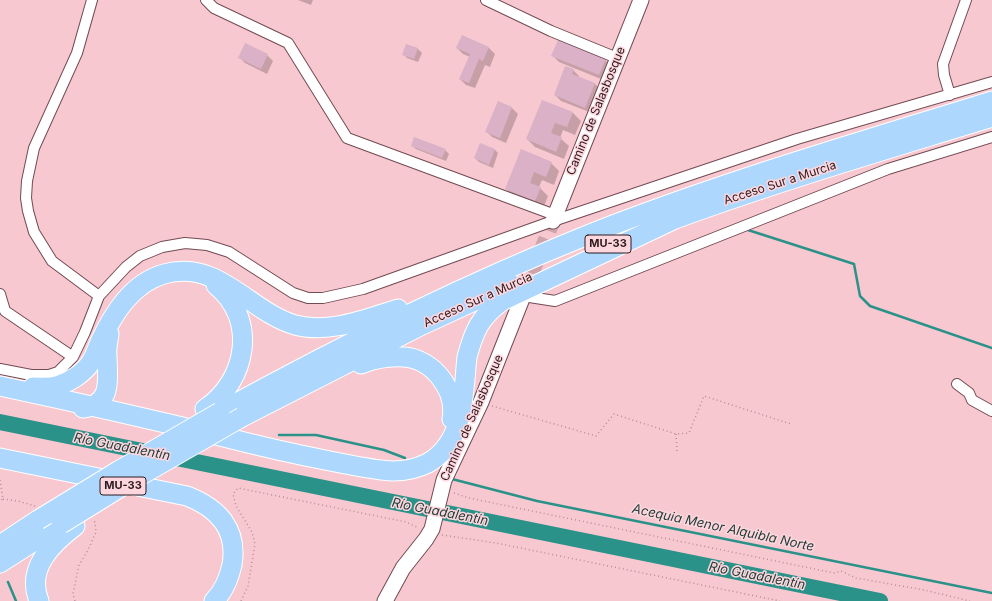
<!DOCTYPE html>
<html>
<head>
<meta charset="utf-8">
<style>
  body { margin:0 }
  canvas { display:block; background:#f7c8d0 }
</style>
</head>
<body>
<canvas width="992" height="601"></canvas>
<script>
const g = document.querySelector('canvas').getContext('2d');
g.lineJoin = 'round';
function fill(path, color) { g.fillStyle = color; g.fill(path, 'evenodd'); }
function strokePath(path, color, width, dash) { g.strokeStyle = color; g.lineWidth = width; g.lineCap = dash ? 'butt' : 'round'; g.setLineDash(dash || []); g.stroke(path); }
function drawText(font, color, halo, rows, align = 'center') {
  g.font = font + ' Inter,sans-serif'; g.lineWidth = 3; g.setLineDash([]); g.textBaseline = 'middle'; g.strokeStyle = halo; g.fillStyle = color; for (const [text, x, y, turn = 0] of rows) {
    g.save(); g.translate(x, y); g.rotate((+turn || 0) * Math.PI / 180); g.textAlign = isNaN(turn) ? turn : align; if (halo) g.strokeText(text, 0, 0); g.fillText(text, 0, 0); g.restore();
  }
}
fill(new Path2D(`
  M298 0H313L311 5Z
  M462 37 489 48 495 54 490 67 485 65 475 88 466 85 460 79 470 57 463 54 457 48Z
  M407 45 418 49 422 53 418 62 407 58 403 54Z
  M267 55 273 61 267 74 245 63 239 57Z
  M553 56 605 60 611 66 606 81 559 62Z
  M573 70 579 76V78L595 84 601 90 592 113 561 101 555 95Z
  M543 101 573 113 581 121 575 135 563 130 560 138 569 146 564 159 535 147 527 139Z
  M498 102 512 108 518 114 506 143 492 137 486 131Z
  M412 146 445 150 449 154 446 161 416 149Z
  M494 149 498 153 493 168 479 162 475 158Z
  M522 150 551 163 559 171 554 185 542 180 539 187 548 196 543 209 514 197 506 189Z`), '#0003');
strokePath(new Path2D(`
  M748 230 854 264 860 296 870 306 992 348
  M279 435H316L384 450 405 458
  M452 479 537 501 992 593
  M8 582 16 601`), '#2b9289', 2.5);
strokePath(new Path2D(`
  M0 422 880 601`), '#2b9289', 16);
fill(new Path2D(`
  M462 35 489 47 483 61 479 59 469 83 459 79 470 54 456 48Z
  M558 40 606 59 599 75 551 56Z
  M245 43 268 54 261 69 238 58Z
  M406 44 418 48 414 59 402 55Z
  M565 66 574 69 572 74 595 83 585 108 554 95Z
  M542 100 573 112 567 127 555 123 551 133 562 137 556 152 526 139Z
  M498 101 512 107 500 138 485 132Z
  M414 137 446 149 442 158 411 146Z
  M480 143 495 149 489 165 474 158Z
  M521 149 552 162 546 177 534 172 530 183 541 187 535 201 505 189Z`), '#dab1c6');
strokePath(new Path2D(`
  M523 295 553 221`), '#cea5ac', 15, [15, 8]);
const street = new Path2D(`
  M92 0 77 53 34 148 27 181 26 198 28 211 34 232 52 261 99 296
  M206 0 214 8 288 43 347 138 555 215
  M486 0 551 31 617 58
  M950 95 944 75 943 64 966 0
  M0 294 5 311 73 357
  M523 296 555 301 888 169 992 137
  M0 369 31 375H49L58 372 73 357 85 332 99 296 126 267 140 256 162 247 185 243 207 245 229 252 293 293 308 298H323L363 289 553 221 797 139 992 82
  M957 384 969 393 972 400 992 411`);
const secondary = new Path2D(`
  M553 221 641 0
  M385 601 403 568 426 539 432 529 444 480 481 402 523 296`);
const highway = new Path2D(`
  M664 223C772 183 882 151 992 117
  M361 364C373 359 390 356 404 357 433 359 457 390 452 419
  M0 386C75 402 150 419 224 437 259 446 294 454 330 461 351 465 372 470 393 471 404 471 418 468 428 463 465 442 463 394 467 357 474 331 480 317 502 301L675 219
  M33 387C41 387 50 388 57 386 70 382 84 373 91 362 95 356 97 349 100 342 113 314 132 283 164 274 219 259 248 311 295 325 329 334 366 319 398 309
  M83 408C114 404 107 377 107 356 106 349 108 342 109 334
  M205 409C247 381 258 319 216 285
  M220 412C340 346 463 285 590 234 722 182 857 143 992 101
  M242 417 422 325 511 284
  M0 458 187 496C218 508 238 529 232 565 229 578 224 591 214 601
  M0 545 38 520
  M0 563 61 524
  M39 601C26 569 51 544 75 526`);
strokePath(street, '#734b53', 12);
strokePath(secondary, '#734b53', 17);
strokePath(highway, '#fff', 21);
strokePath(new Path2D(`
  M492 406 596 436 614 414 676 434 689 433 704 396 791 424
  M676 434 677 452
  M0 480 3 499 0 501
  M454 493 469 498 834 573 841 571 856 578 924 590 970 601
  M3 499 18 501 35 506
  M442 535 496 543 780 601
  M75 601 73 594 79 565 88 550 96 532 95 522H92
  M241 601 248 586 255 544 252 532 236 506 233 494 238 488 406 522 419 528`), '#b48f95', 1.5, [1, 3]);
strokePath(street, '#fff', 10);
strokePath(secondary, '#fff', 15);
strokePath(highway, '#aed7fd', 19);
const highwayBridge = new Path2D(`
  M38 520 118 471 220 412
  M61 524 124 485 242 417`);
strokePath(highwayBridge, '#fff', 21, []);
strokePath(highwayBridge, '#aed7fd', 19);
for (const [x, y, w] of [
  [608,244,46],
  [123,486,46]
]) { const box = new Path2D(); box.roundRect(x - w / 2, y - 9, w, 18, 3); g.fillStyle = '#fed7de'; g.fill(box); strokePath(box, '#2b1a1e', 1); }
drawText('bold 11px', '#2b1a1e', null, [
  ["MU-33",608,244],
  ["MU-33",123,486]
]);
drawText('12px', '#2b1a1e', '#fed7de', [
  ["Camino de Salasbosque",596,111,-68],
  ["Acceso Sur a Murcia",780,183,-18],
  ["Acceso Sur a Murcia",478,300,-24],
  ["Camino de Salasbosque",472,418,-66]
]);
drawText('italic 13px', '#203e3a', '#fed7de', [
  ["Río Guadalentín",122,447,11],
  ["Río Guadalentín",440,512,11],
  ["Acequia Menor Alquibla Norte",723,528,12],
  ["Río Guadalentín",757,576,11]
]);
</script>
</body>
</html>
